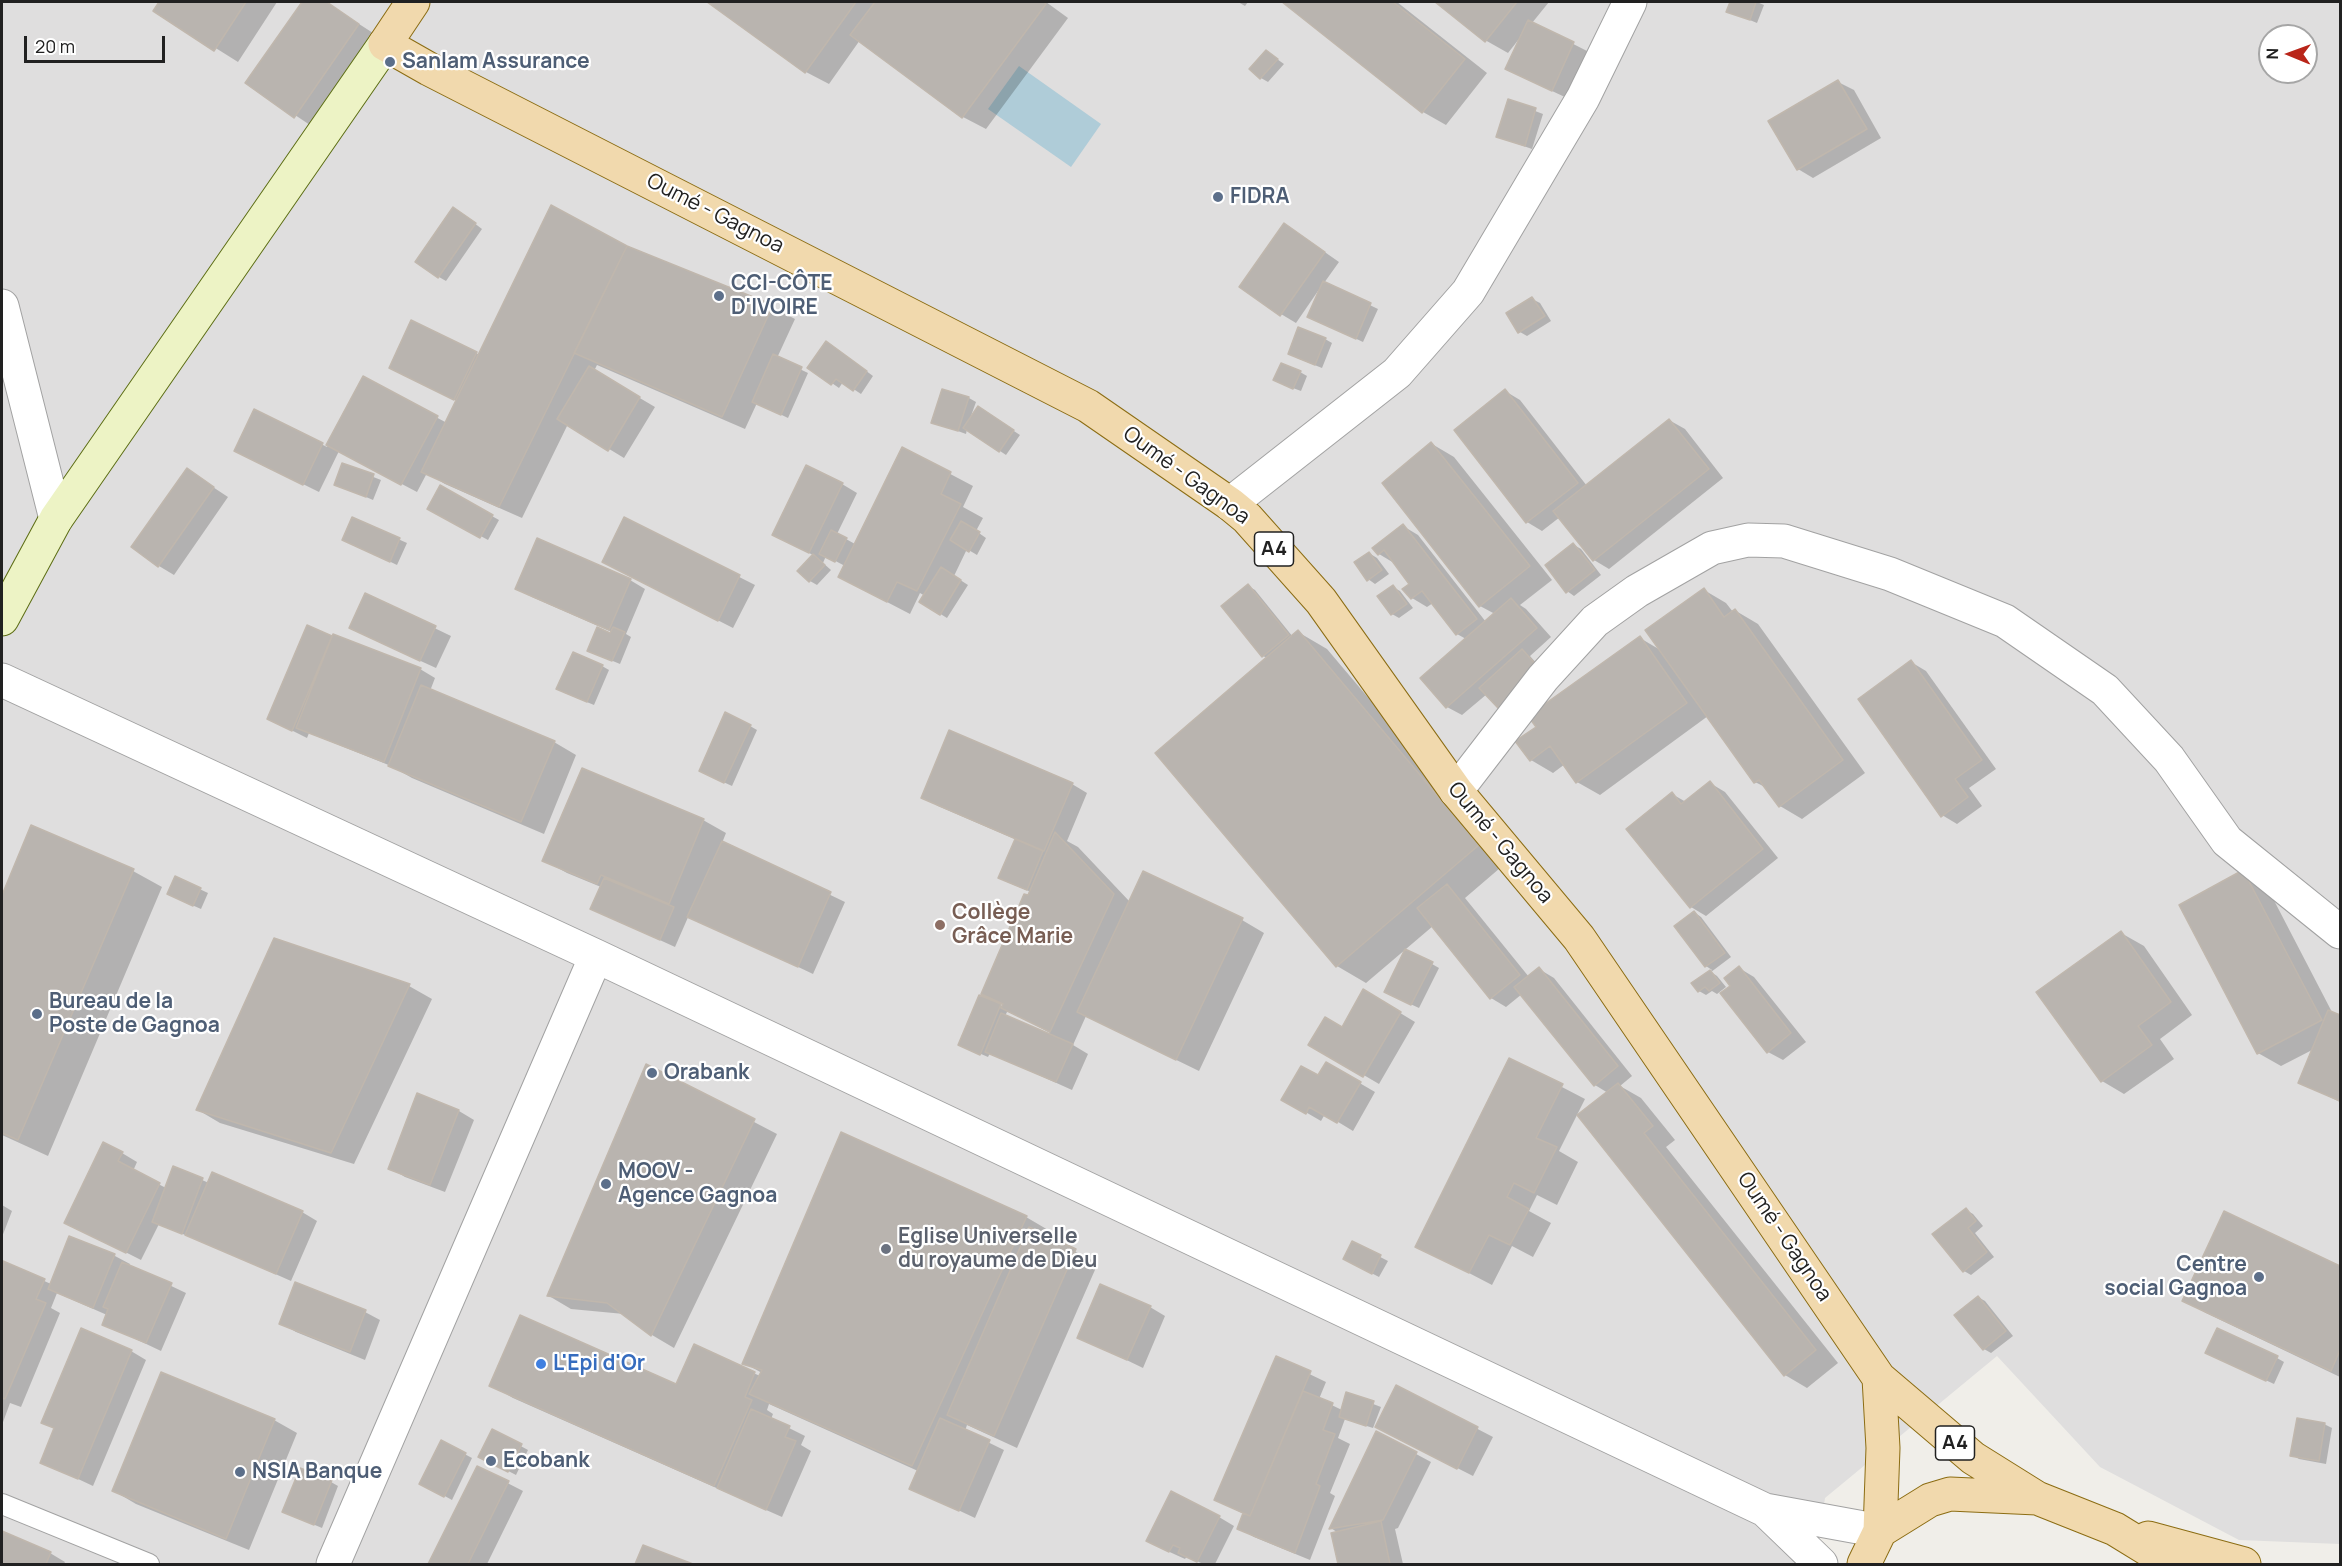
<!DOCTYPE html>
<html>
<head>
<meta charset="utf-8">
<style>
  body { margin:0 }
  #map { position:relative; width:2342px; height:1566px; overflow:hidden; background:#f0eee9; font-family:Manrope,sans-serif }
  canvas { display:block }
  .frame { position:absolute; inset:0; border:3px solid #212121; pointer-events:none }
  .north { position:absolute; left:2258px; top:24px; width:60px; height:60px; box-sizing:border-box; background:#fff; border:2px solid #a6a6a6; border-radius:50%; rotate:271deg; font-size:16px; font-weight:700; line-height:24px; text-align:center; color:#212121 }
  .north::after { content:''; display:block; margin:auto; width:21px; height:27px; background:#b92519; clip-path:polygon(50% 0,100% 100%,50% 72%,0 100%) }
  .scale { position:absolute; left:24px; top:36px; width:141px; height:27px; box-sizing:border-box; border:3px solid #212121; border-top:0; padding-left:8px; font-size:18px; line-height:21px; white-space:nowrap; color:#212121; -webkit-text-stroke:4px #fff; paint-order:stroke }
</style>
</head>
<body>
<div id="map">
<canvas width="2342" height="1566"></canvas>
<div class="frame"></div>
<div class="north">N</div>
<div class="scale">20 m</div>
</div>
<script>
const g = document.querySelector('canvas').getContext('2d');
g.lineJoin = 'round';
function fill(path, color) { g.fillStyle = color; g.fill(path, 'evenodd'); }
function strokePath(path, color, width, dash) { g.strokeStyle = color; g.lineWidth = width; g.lineCap = dash ? 'butt' : 'round'; g.setLineDash(dash || []); g.stroke(path); }
function drawText(font, color, halo, rows, align = 'center') {
  g.font = font + ' Manrope,sans-serif'; g.lineWidth = 4.5; g.setLineDash([]); g.textBaseline = 'middle'; g.strokeStyle = halo; g.fillStyle = color; for (const [text, x, y, turn = 0] of rows) {
    g.save(); g.translate(x, y); g.rotate((+turn || 0) * Math.PI / 180); g.textAlign = isNaN(turn) ? turn : align; if (halo) g.strokeText(text, 0, 0); g.fillText(text, 0, 0); g.restore();
  }
}
fill(new Path2D(`
  M2 2H2340V1544L2239 1540 2100 1467 1997 1356 1825 1498 1815 1564H2ZM2270 36H2306V72H2270Z`), '#dfdede');
fill(new Path2D(`
  M1019 66 1101 124 1071 167 988 109Z`), '#afccd8');
fill(new Path2D(`
  M160 2H277L238 62 155 10Z
  M303 2H325L373 33 310 125 247 83Z
  M710 2H1046L1068 18 986 129 963 117 860 40 829 84 806 72Z
  M1238 2H1248L1245 6Z
  M1284 2H1397L1487 73 1446 125 1423 112Z
  M1437 2H1549L1532 23 1589 52 1567 98 1522 77 1519 39 1508 53 1485 40Z
  M1731 2H1757L1764 5 1757 23 1728 11Z
  M1267 52 1284 64 1268 82 1261 78Z
  M1838 82 1854 90 1881 138 1813 178 1798 169Z
  M1509 101 1543 114 1532 149 1498 137Z
  M461 213 482 229 446 281 439 277Z
  M1299 234 1339 262 1324 283 1378 309 1363 342 1316 320 1318 291 1296 323 1281 314Z
  M626 248 772 307 795 319 777 358 808 373 788 418 757 403 745 429 597 365 594 371 655 407 624 458 568 424 522 518 445 484 427 473 417 492 339 451 319 492 236 451 255 411 327 447 363 378 447 423 457 401 406 376 412 322 480 355Z
  M1532 299 1540 303 1551 321 1527 336 1520 332Z
  M1325 339 1332 343 1322 368 1297 358Z
  M834 347 873 376 861 394 843 382 839 388 809 367Z
  M1300 372 1307 376 1301 391 1282 384Z
  M1505 391 1520 400 1587 486 1669 420 1685 429 1723 478 1609 569 1594 560 1560 517 1542 531 1527 522Z
  M969 398 976 402 971 416 985 412 1020 435 1006 455 967 429 966 434 933 422Z
  M1432 444 1454 457 1552 580 1520 605 1526 609 1551 637 1530 656 1546 674 1506 711 1499 707 1487 694 1462 715 1447 707 1466 639 1457 634 1433 603 1427 607 1412 598V584L1394 563 1379 554 1403 526 1418 535 1486 622 1495 614 1480 606Z
  M903 449 973 486 963 507 983 518 976 531 986 538 977 555 967 549 954 576 968 585 947 618 921 602 925 596 920 593 910 614 862 589 845 566 826 556 823 563 831 570 817 585 810 581 813 555 789 543 842 484 857 493 837 534 855 544Z
  M343 465 381 480 373 500 336 484Z
  M187 470 228 497 174 575 159 566Z
  M440 487 499 520 488 540 429 508Z
  M353 519 407 543 397 565 351 543Z
  M625 519 755 585 733 628 619 570Z
  M1574 545 1581 549 1601 575 1574 596 1567 591Z
  M1369 553 1377 558 1389 574 1375 584 1368 579Z
  M630 580 645 589 626 634 631 637 620 664 596 654 612 632 532 597 517 589Z
  M1248 586 1255 590 1293 637 1298 632 1327 649 1507 862 1465 898 1529 977 1539 969 1554 978 1632 1076 1620 1086 1641 1098 1675 1140 1666 1147 1838 1363 1807 1388 1785 1375 1608 1093 1595 1085 1522 994 1506 1007 1491 998 1433 926 1366 983 1337 966 1267 658 1263 656Z
  M1393 587 1400 591 1413 608 1399 618 1392 614Z
  M1704 590 1726 603 1733 612 1736 611 1758 624 1865 773 1802 819 1780 806 1767 788 1755 782 1708 716 1600 795 1577 782 1565 764 1553 773 1531 760 1538 727 1640 638 1662 651Z
  M366 595 451 636 436 668 366 636Z
  M308 627 420 669 435 678 430 691 554 742 576 755 544 834 412 778 391 766 309 733 307 738 269 719Z
  M1911 662 1926 671 1996 769 1969 788 1982 806 1957 824 1942 815Z
  M602 666 609 670 594 705 565 693Z
  M750 726 757 730 732 786 708 775Z
  M1710 783 1725 792 1778 858 1706 916 1691 907 1672 794 1686 802Z
  M1072 784 1087 793 1067 841 1078 847 1130 902 1242 920 1264 933 1199 1071 1086 1016 1073 1045 1088 1054 1072 1090 990 1053 988 1057 967 1048 980 997 1002 1006V1004L983 993 1031 892 1007 882 1017 840 938 806 923 797ZM1008 1010 1050 1033 1049 1035 1005 1016Z
  M703 820 726 833 722 843 845 902 813 974 689 915 675 947 592 909 601 887 567 873 544 860Z
  M32 827 133 871 162 887 48 1156 2 1135V899Z
  M2243 872 2266 885 2333 1014 2340 1017V1102L2300 1082 2314 1049 2281 1066 2258 1053Z
  M176 878 208 893 201 909 176 898Z
  M1694 912 1701 917 1731 957 1711 972 1717 976 1726 987 1717 994 1712 991 1706 995 1699 991 1693 984 1712 970 1706 966Z
  M2121 933 2144 946 2192 1015 2160 1039 2174 1059 2124 1094 2102 1081Z
  M275 940 409 986 432 999 354 1164 220 1123 198 1110Z
  M1432 964 1439 968 1419 1008 1393 996Z
  M1739 968 1754 977 1806 1042 1783 1060 1768 1052 1732 987Z
  M1364 991 1415 1022 1379 1084 1311 1044 1342 1029Z
  M1510 1060 1585 1099 1559 1151 1578 1162 1557 1205 1537 1195 1529 1211 1551 1223 1533 1257 1512 1246 1492 1285 1417 1246Z
  M1327 1064 1375 1092 1353 1131 1325 1114 1321 1121 1283 1099 1319 1077Z
  M647 1066 777 1134 674 1348 652 1335 624 1314 571 1309 549 1296Z
  M459 1111 474 1120 445 1192 405 1177 390 1168Z
  M122 1153 137 1162 133 1171 166 1188 174 1168 209 1183 302 1212 317 1221 291 1281 190 1236V1237L159 1224 141 1260 66 1222Z
  M2 1205 12 1211 2 1237Z
  M1966 1210 1973 1214 1983 1226 1975 1233 1994 1257 1971 1275 1964 1271Z
  M2225 1213 2340 1268V1377L2206 1313 2184 1300Z
  M1026 1217 1055 1234 1052 1240 1098 1263 1017 1448 967 1425 965 1431 1004 1450 975 1518 911 1488 918 1471 769 1404 767 1410 773 1414 771 1419 805 1436 801 1445 811 1451 782 1517 513 1398 491 1385 677 1386 695 1346 760 1376 762 1373 744 1363Z
  M70 1238 115 1256 130 1264 129 1266 186 1293 161 1351 104 1324 107 1315 57 1293 51 1308 60 1313 21 1407 10 1403 2 1425V1268L4 1263 51 1284Z
  M1353 1243 1388 1261 1379 1277 1352 1263Z
  M1978 1297 1985 1301 2013 1336 1991 1353 1984 1349Z
  M1150 1307 1165 1316 1143 1368 1079 1337Z
  M365 1312 380 1320 365 1360 296 1332 281 1323Z
  M131 1351 146 1360 93 1486 42 1462 55 1429 43 1422Z
  M2214 1356 2277 1358 2284 1362 2274 1384Z
  M1276 1358 1326 1382 1319 1399 1342 1410 1347 1394 1381 1407 1373 1428 1345 1419 1338 1438 1350 1444 1330 1493 1335 1496 1310 1560 1254 1537 1239 1528 1244 1514 1216 1500Z
  M1397 1387 1493 1437 1473 1476 1392 1435Z
  M274 1420 297 1433 249 1550 136 1504 114 1491Z
  M2324 1424 2332 1428 2326 1464 2299 1459 2292 1455Z
  M493 1431 528 1450 516 1475 487 1460Z
  M1377 1433 1431 1462 1398 1528 1395 1529 1403 1564H1340L1333 1534 1338 1533 1331 1528Z
  M442 1442 472 1458 452 1500 421 1483Z
  M478 1468 523 1491 487 1564H430Z
  M331 1482 338 1486 322 1528 284 1512Z
  M1219 1517 1234 1526 1215 1564H1203L1187 1556 1185 1559 1163 1549Z
  M2 1533 50 1553 65 1562 64 1564H2Z
  M644 1547 689 1564H637Z`), '#0003');
const building = new Path2D(`
  M159 2H246L214 51 153 11Z
  M302 2H327L359 24 294 118 245 83Z
  M707 2H856L805 73Z
  M875 2H1043L1046 4 962 118 850 35Z
  M1282 2H1393L1465 59 1422 113Z
  M1435 2H1517L1485 42Z
  M1730 2H1756L1750 20 1726 12Z
  M1528 20 1574 42 1552 91 1505 69Z
  M1266 50 1278 59 1260 79 1249 69Z
  M1838 80 1867 129 1797 170 1768 121Z
  M1508 99 1536 108 1525 146 1496 137Z
  M551 205 627 246 499 507 421 472Z
  M453 207 476 223 438 278 415 262Z
  M1284 223 1325 252 1280 316 1239 287Z
  M627 246 773 305 722 417 574 353Z
  M1323 281 1371 303 1356 339 1307 317Z
  M1532 297 1545 316 1518 333 1506 313Z
  M411 320 477 352 454 400 389 368Z
  M1298 327 1326 338 1315 365 1288 354Z
  M826 341 867 371 853 391 836 379 831 385 807 368Z
  M773 354 802 367 781 415 752 402Z
  M1281 363 1301 371 1293 389 1273 380Z
  M589 366 640 397 608 451 557 419Z
  M363 376 438 416 401 485 326 445Z
  M942 389 969 397 958 431 931 423Z
  M1505 389 1578 483 1526 523 1454 430Z
  M978 406 1014 430 999 452 963 428Z
  M254 409 323 443 303 485 234 451Z
  M1669 419 1709 469 1593 561 1553 511Z
  M1431 442 1530 566 1479 607 1382 483Z
  M902 447 951 472 941 494 961 504 917 591 897 582 887 602 838 577Z
  M342 463 374 474 366 497 334 485Z
  M806 465 843 483 809 553 772 535Z
  M187 468 214 487 158 567 131 547Z
  M440 485 493 515 480 538 427 509Z
  M352 517 400 538 390 562 342 540Z
  M624 517 740 575 718 621 602 562Z
  M961 521 980 532 969 552 950 540Z
  M1403 524 1477 619 1456 635 1422 591 1411 599 1402 589 1409 584 1384 550 1378 555 1372 548Z
  M831 530 847 538 835 562 819 554Z
  M537 538 631 579 609 630 515 589Z
  M1573 543 1595 570 1566 593 1545 565Z
  M1369 552 1382 570 1367 581 1354 562Z
  M813 554 825 565 809 582 797 571Z
  M941 567 961 580 940 615 919 602Z
  M1248 584 1289 635 1262 657 1221 606Z
  M1393 585 1407 604 1391 615 1377 596Z
  M1704 588 1724 617 1735 609 1843 760 1779 807 1759 780 1754 783 1645 630Z
  M365 593 436 626 420 661 349 628Z
  M1511 598 1537 628 1446 708 1420 678Z
  M307 625 332 636 292 731 267 719Z
  M597 627 610 633 613 627 625 632 612 661 587 651Z
  M1298 630 1479 845 1336 967 1155 753Z
  M333 634 421 668 384 762 296 728Z
  M1640 636 1687 703 1576 783 1550 746 1530 761 1515 741 1536 727 1528 716Z
  M1522 649 1540 669 1498 708 1479 688Z
  M573 652 603 665 587 702 556 689Z
  M1911 660 1982 760 1955 779 1968 797 1941 817 1858 699Z
  M421 685 555 741 521 822 388 766Z
  M725 712 751 725 724 783 699 771Z
  M949 730 1073 783 1044 851 921 798Z
  M582 768 704 819 669 904 601 875 597 884 542 861Z
  M1710 781 1763 849 1690 908 1626 829 1672 792 1681 804Z
  M31 825 134 869 18 1140 2 1133V895Z
  M1055 832 1114 894 1050 1032 1001 1008 1003 1004 981 994 1024 894 1028 895Z
  M1015 839 1043 851 1027 890 998 878Z
  M722 841 831 892 798 967 687 917Z
  M2243 870 2322 1020 2257 1054 2179 905Z
  M1143 871 1243 918 1176 1060 1077 1012Z
  M175 876 201 888 193 906 167 894Z
  M604 878 674 907 660 940 590 909Z
  M1447 884 1520 975 1490 999 1417 908Z
  M1694 911 1725 953 1705 967 1674 926Z
  M2121 931 2171 1002 2138 1026 2152 1045 2101 1082 2036 992Z
  M274 938 410 984 331 1153 196 1110Z
  M1405 949 1433 962 1411 1005 1384 992Z
  M1739 966 1791 1033 1767 1053 1720 993 1730 986 1724 978Z
  M1539 967 1618 1066 1594 1086 1514 987Z
  M1710 970 1720 983 1709 991 1705 987 1698 992 1691 983Z
  M1363 989 1401 1012 1363 1077 1308 1045 1325 1017 1342 1027Z
  M979 995 1001 1004 980 1055 958 1045Z
  M2328 1010 2340 1015V1101L2298 1083Z
  M1001 1013 1073 1044 1056 1082 985 1052Z
  M1509 1058 1563 1084 1536 1138 1557 1147 1534 1193 1514 1183 1507 1197 1529 1209 1510 1245 1489 1235 1469 1273 1415 1247Z
  M1326 1062 1361 1082 1337 1123 1309 1107 1306 1114 1281 1100 1301 1066 1318 1075Z
  M646 1064 755 1119 651 1336 607 1303 547 1296Z
  M1618 1083 1653 1126 1644 1133 1816 1350 1784 1376 1577 1115Z
  M417 1093 459 1110 430 1185 388 1169Z
  M841 1132 1027 1216 912 1466 749 1394 762 1370 742 1364Z
  M103 1142 123 1152 118 1161 160 1183 126 1253 64 1223Z
  M173 1166 203 1178 182 1234 152 1222Z
  M212 1172 303 1211 276 1274 185 1235Z
  M1966 1208 1976 1221 1968 1228 1987 1252 1963 1272 1932 1234Z
  M2224 1211 2340 1266V1350L2331 1371 2182 1301Z
  M1029 1227 1076 1249 994 1436 947 1415Z
  M69 1236 115 1254 93 1308 48 1289Z
  M1352 1241 1381 1255 1372 1274 1343 1259Z
  M3 1261 45 1279 36 1299 46 1303 5 1399 2 1398Z
  M122 1262 172 1283 146 1343 102 1325 108 1309 103 1307Z
  M295 1282 366 1310 350 1352 279 1324Z
  M1100 1284 1151 1306 1127 1360 1077 1338Z
  M1978 1296 2006 1331 1983 1350 1954 1315Z
  M520 1315 676 1384 694 1344 755 1372 745 1397 752 1400 714 1486 489 1386Z
  M81 1328 132 1350 78 1479 40 1463 54 1428 41 1423Z
  M2217 1328 2278 1356 2266 1381 2205 1353Z
  M1276 1356 1311 1371 1250 1516 1214 1500Z
  M161 1372 275 1419 226 1539 112 1491Z
  M1396 1385 1478 1427 1457 1469 1375 1427Z
  M1303 1391 1333 1403 1323 1430 1335 1434 1316 1484 1320 1486 1295 1553 1237 1529 1243 1513 1250 1516Z
  M1346 1392 1374 1401 1366 1426 1339 1417Z
  M751 1409 790 1426 785 1437 796 1441 766 1510 717 1488Z
  M940 1418 990 1440 959 1511 909 1489Z
  M2297 1418 2325 1423 2319 1461 2290 1456Z
  M492 1429 522 1444 508 1472 478 1457Z
  M1376 1431 1417 1452 1383 1520 1329 1529Z
  M441 1440 466 1453 444 1497 419 1484Z
  M477 1466 509 1481 468 1564H428Z
  M300 1468 332 1480 314 1525 282 1512Z
  M1171 1491 1220 1516 1197 1562 1178 1553 1180 1548 1173 1545 1169 1552 1146 1541Z
  M1381 1521 1390 1564H1338L1331 1533Z
  M2 1531 51 1552 46 1564H2Z
  M643 1545 693 1564H635Z`);
fill(building, '#b9b4af');
strokePath(building, '#c0b7ad', 1.5);
const lane = new Path2D(`
  M2 1504 149 1564`);
const street = new Path2D(`
  M2 306 56 519
  M1230 504 1397 373 1468 292 1583 98 1630 2
  M2 680 596 956 1765 1510 1880 1531
  M1456 791 1543 678 1595 621 1637 591 1712 548 1748 540 1784 541 1890 574 2005 621 2105 690 2169 759 2227 841 2340 932
  M1765 1510 1821 1564
  M333 1564 596 956`);
const secondary = new Path2D(`
  M2 619 56 519 385 44`);
const primary = new Path2D(`
  M413 2 385 44 429 69 1088 406 1230 504 1247 518 1321 601 1456 791 1579 938 1879 1378 1973 1458 2037 1498
  M1879 1378 1883 1448 1880 1531
  M2148 1538 2244 1564
  M1864 1564 1880 1531 1930 1500 1950 1494 2037 1498 2115 1529 2172 1564`);
strokePath(lane, '#a2a2a2', 22);
strokePath(street, '#a2a2a2', 35);
strokePath(secondary, '#5c6d13', 35);
strokePath(primary, '#8c6d13', 35);
strokePath(lane, '#fff', 20);
strokePath(street, '#fff', 33);
strokePath(secondary, '#edf3c5', 33);
strokePath(primary, '#f1d9ad', 33);
for (const [x, y, r, color] of [
  [390,62,6,"#5c6f8a"],
  [1218,197,6,"#5c6f8a"],
  [719,296,6,"#5c6f8a"],
  [940,925,6,"#8d6e63"],
  [37,1014,6,"#5c6f8a"],
  [652,1073,6,"#5c6f8a"],
  [606,1184,6,"#5c6f8a"],
  [886,1249,6,"#6b7280"],
  [2259,1277,6,"#5c6f8a"],
  [541,1364,6,"#3f7fe0"],
  [491,1461,6,"#5c6f8a"],
  [240,1472,6,"#5c6f8a"]
]) { const dot = new Path2D(); dot.arc(x, y, r, 0, 2 * Math.PI); g.fillStyle = color; g.fill(dot); strokePath(dot, '#fff', 2); }
for (const [x, y, w] of [
  [1274,549,39],
  [1955,1443,39]
]) { const box = new Path2D(); box.roundRect(x - w / 2, y - 17, w, 34, 4.5); g.fillStyle = '#fff'; g.fill(box); strokePath(box, '#212121', 1.5); }
drawText('bold 20px', '#212121', null, [
  ["A4",1274,549],
  ["A4",1955,1443]
]);
drawText('bold 21px', '#4e5e75', '#fff', [
  ["Sanlam Assurance",402,62],
  ["FIDRA",1230,197],
  ["CCI-CÔTE",731,284],
  ["D'IVOIRE",731,308],
  ["Bureau de la",49,1002],
  ["Poste de Gagnoa",49,1026],
  ["Orabank",664,1073],
  ["MOOV -",618,1172],
  ["Agence Gagnoa",618,1196],
  ["Centre",2247,1265,"right"],
  ["social Gagnoa",2247,1289,"right"],
  ["Ecobank",503,1461],
  ["NSIA Banque",252,1472]
], 'left');
drawText('21px', '#212121', '#fff', [
  ["Oumé - Gagnoa",715,214,27],
  ["Oumé - Gagnoa",1186,476,36],
  ["Oumé - Gagnoa",1500,843,50],
  ["Oumé - Gagnoa",1784,1237,56]
]);
drawText('bold 21px', '#785e54', '#fff', [
  ["Collège",952,913],
  ["Grâce Marie",952,937]
], 'left');
drawText('bold 21px', '#5b616d', '#fff', [
  ["Eglise Universelle",898,1237],
  ["du royaume de Dieu",898,1261]
], 'left');
drawText('bold 21px', '#366cbe', '#fff', [
  ["L'Epi d'Or",553,1364]
], 'left');
</script>
</body>
</html>
